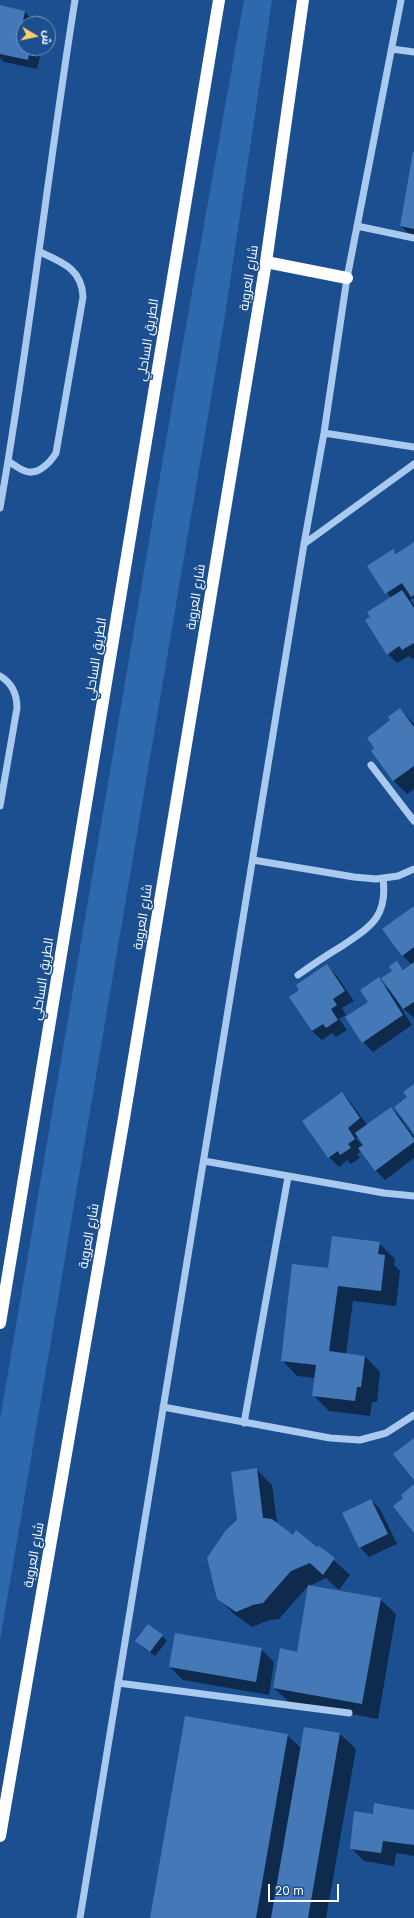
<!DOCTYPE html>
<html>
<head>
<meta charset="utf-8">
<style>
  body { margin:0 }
  #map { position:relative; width:414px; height:1918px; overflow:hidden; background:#1b4f8f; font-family:Inter,Cairo,sans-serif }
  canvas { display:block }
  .north { position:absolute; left:16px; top:16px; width:40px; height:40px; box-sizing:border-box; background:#1b4f8f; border:1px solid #7695bc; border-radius:50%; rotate:99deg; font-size:11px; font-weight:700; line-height:16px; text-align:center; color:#fff }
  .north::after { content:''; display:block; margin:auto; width:14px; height:18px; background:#ffd166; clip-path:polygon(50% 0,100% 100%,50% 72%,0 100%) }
  .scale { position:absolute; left:268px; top:1884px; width:71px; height:18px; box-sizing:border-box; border:2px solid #fff; border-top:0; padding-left:5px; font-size:12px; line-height:14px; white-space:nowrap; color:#fff; -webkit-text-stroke:3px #1b4f8f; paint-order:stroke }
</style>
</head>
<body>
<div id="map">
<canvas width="414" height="1918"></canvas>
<div class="north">ش</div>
<div class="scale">20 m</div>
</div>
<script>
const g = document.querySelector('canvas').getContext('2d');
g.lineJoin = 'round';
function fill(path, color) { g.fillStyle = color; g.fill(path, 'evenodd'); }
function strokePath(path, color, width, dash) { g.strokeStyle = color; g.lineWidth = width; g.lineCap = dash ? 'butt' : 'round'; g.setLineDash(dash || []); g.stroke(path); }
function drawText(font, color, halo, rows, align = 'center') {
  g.font = font + ' Inter,Cairo,sans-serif'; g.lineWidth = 3; g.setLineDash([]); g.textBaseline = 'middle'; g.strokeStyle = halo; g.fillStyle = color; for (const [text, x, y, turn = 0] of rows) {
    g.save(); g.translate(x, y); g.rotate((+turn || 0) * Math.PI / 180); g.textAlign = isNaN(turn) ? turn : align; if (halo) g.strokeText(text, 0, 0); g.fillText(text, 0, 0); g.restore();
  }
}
fill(new Path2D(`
  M244 0H272L225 316 0 1641V1420L176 382Z`), '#2e69ad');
fill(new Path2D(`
  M0 6 25 12 35 22 34 24H24V48H42L37 69 4 62 0 58Z
  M414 154V239L401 226Z
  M414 543V599L413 598 410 600 414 605V658L412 659 409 656 397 663 388 654 371 617 391 598 369 567 393 550 397 554Z
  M400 709 414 724V789L407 794 394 781 372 751Z
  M414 907V1018L400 1006 412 1025 373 1052 363 1042 346 1017 369 1002 378 979 389 989 397 963 404 970 412 965 402 955Z
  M327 966 336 975 354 1001 342 1008 346 1015 339 1019 347 1030 336 1037 332 1033 322 1040 312 1031 301 990Z
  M342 1093 351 1103 367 1125 391 1108 400 1117 414 1137V1158L385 1180 376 1170 362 1151 357 1154 360 1158 351 1164 347 1160 339 1167 329 1157ZM359 1136 365 1145 363 1146 356 1138Z
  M379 1243 395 1259 394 1265 400 1271 396 1306 353 1301 346 1354 365 1356 380 1372 377 1402H372L370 1416 329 1411 313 1395 315 1378 297 1376 282 1360 329 1269Z
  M257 1470 272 1485 277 1523 293 1536 317 1549 319 1547 350 1575 339 1590 326 1578 307 1587 279 1619 269 1620 252 1627 234 1614 218 1598 238 1521Z
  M371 1500 380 1509 397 1544 369 1557 360 1547Z
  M380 1599 396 1614 378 1719 290 1703 274 1688 298 1653Z
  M162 1636 167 1641 155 1656 141 1646Z
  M261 1649 274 1662 269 1695 183 1680 170 1667Z
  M340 1734 356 1749 326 1918H151L287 1735 302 1749Z
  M414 1811V1856L396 1853 394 1866 364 1861 351 1848 374 1815Z`), '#0007');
fill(new Path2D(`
  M0 5 25 11 23 21 35 23 24 24V48H30L28 60 0 54Z
  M413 152H414V229L400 226Z
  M414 542V595L411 597 402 583 385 594 367 566 393 549 396 554Z
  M402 590 414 608V643L402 650 399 646 387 655 365 620 370 617 367 612Z
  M400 708 414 727V766L393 781 371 751 374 748 367 738 390 720 388 717Z
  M414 906V947L402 956 382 929Z
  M397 961 403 970 414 962V1002L403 1009 381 978 392 971 389 966Z
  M327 964 345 991 333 999 337 1005 331 1009 338 1020 326 1028 323 1024 312 1031 289 997 299 990 296 985Z
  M379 977 403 1015 362 1043 345 1017 368 1002 360 990Z
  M414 1084V1134L394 1107 407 1097 403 1092Z
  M342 1092 360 1118 348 1128 355 1139 348 1144 351 1148 340 1155 338 1151 328 1158 302 1121Z
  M391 1107 414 1139V1142L375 1171 358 1148 363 1145 355 1133Z
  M332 1236 380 1242 378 1254 385 1255 381 1291 338 1286 329 1351 365 1356 361 1387H357L355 1401 312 1396 316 1365 281 1361 292 1264 328 1268Z
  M414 1438V1480L393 1454Z
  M257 1468 263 1518 272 1519 293 1535 296 1530 317 1547 319 1546 335 1558 323 1575 310 1563 291 1571 263 1603 253 1605 236 1612 217 1599 207 1558 226 1530 237 1520 231 1472Z
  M414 1484V1533L393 1506 403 1498 401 1495Z
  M371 1499 388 1534 359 1548 342 1513Z
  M308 1585 381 1598 362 1704 273 1688 280 1648 297 1652Z
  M148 1624 163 1635 150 1652 135 1641Z
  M175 1633 262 1648 256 1682 169 1667Z
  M185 1716 288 1734 256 1918H150Z
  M304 1727 340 1733 308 1918H271Z
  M374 1803 414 1810V1845L383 1841 381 1853 350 1849 354 1811 373 1814Z`), '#4478b7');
strokePath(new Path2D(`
  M392 49 414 52
  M357 226 414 238
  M324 433 414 447
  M8 461C13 464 19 469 25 471 37 476 50 463 56 453L83 297C82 269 62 262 40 252
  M0 508C30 339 48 169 75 0
  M304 544 414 464
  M0 676C12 683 17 695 17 708L0 806
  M371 765 414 821
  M253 860 354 877 376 879 398 876 414 869
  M298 975C312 965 327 955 342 946 371 926 388 917 383 878
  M204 1161 384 1193 414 1196
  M163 1407 330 1438 360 1440 386 1433 414 1415
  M244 1423 288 1177
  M118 1683 349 1713
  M80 1918 304 544 324 433 347 278 401 0`), '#a9c9ee', 7);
strokePath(new Path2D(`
  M266 262 347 278
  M0 1323 219 0
  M0 1836 124 1118 266 262 303 0`), '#fff', 12);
drawText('13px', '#fff', '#1b4f8f', [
  ["شارع العروبة",249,278,-81],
  ["الطريق الساحلي",148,340,-81],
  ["شارع العروبة",196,597,-81],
  ["الطريق الساحلي",96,659,-81],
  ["شارع العروبة",143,917,-81],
  ["الطريق الساحلي",43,979,-81],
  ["شارع العروبة",89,1236,-80],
  ["شارع العروبة",34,1555,-80]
]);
</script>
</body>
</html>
